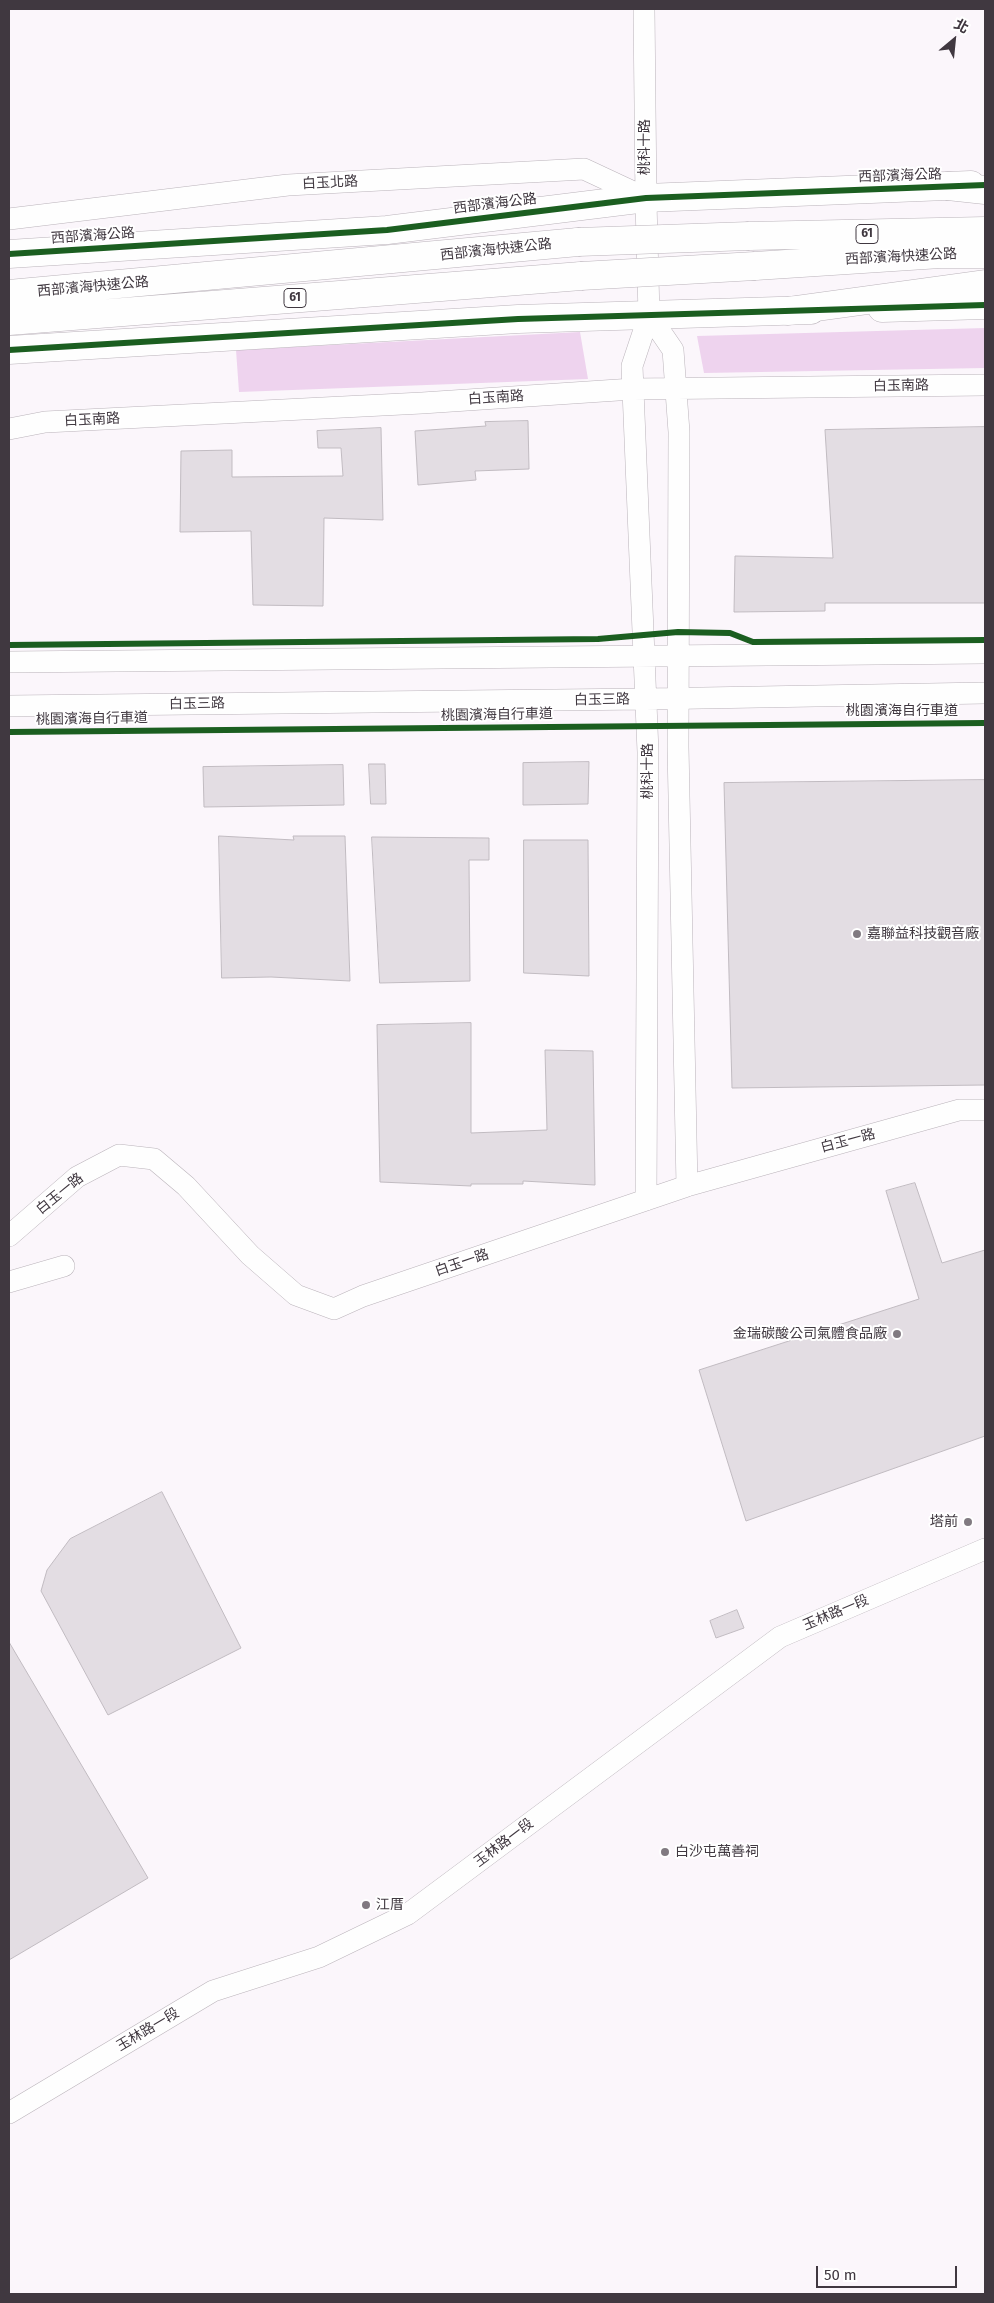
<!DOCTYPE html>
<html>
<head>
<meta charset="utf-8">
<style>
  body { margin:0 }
  #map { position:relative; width:994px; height:2303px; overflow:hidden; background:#fbf6fb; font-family:"Fira Sans","Noto Sans TC",sans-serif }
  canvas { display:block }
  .frame { position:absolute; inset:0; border:10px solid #403840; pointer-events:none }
  .north { position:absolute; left:929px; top:15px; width:50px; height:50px; -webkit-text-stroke:4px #fff; paint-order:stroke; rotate:28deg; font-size:14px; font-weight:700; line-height:20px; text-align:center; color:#403840 }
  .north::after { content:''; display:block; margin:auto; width:18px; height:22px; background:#403840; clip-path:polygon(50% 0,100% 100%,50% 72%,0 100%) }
  .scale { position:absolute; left:816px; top:2266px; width:141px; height:22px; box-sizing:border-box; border:2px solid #403840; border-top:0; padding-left:6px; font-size:15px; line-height:18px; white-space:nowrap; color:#403840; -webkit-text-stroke:4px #fff; paint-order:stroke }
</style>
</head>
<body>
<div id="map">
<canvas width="994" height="2303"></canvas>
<div class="frame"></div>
<div class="north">北</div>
<div class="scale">50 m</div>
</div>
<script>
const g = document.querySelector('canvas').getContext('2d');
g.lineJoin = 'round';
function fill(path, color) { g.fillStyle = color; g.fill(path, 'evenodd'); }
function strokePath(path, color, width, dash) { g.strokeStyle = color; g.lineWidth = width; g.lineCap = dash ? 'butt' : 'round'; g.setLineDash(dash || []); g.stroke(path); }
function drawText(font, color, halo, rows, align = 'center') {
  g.font = font + ' "Fira Sans","Noto Sans TC",sans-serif'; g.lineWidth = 4; g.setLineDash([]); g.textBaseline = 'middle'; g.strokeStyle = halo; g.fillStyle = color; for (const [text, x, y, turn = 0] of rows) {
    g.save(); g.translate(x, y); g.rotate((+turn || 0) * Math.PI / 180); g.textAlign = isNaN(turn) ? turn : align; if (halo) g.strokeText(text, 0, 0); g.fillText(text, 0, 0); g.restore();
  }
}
fill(new Path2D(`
  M985 328V368L704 373 697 336Z
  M580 332 588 379 239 392 236 350Z`), '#eed3ee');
const building = new Path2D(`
  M528 421 529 469 475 471 476 480 418 485 415 431 486 426 485 422Z
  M985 427V603H825V611L734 612 735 556 833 558 825 430Z
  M381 428 383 520 324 518 323 606 253 605 251 531 180 532 181 451 232 450V477L343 476 341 448H318L317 431Z
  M589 762 588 804 523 805V763Z
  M369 764H385L386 804H371Z
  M343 765 344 805 204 807 203 767Z
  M985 780V1085L732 1088 724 783Z
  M219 836 294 840 293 836H345L350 981 271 977 222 978Z
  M372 837 489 838V860H469L470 981 380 983Z
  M524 840H588L589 976 524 973Z
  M471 1023V1133L547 1130 545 1050 593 1051 595 1185 523 1181V1184H471V1186L380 1182 377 1025Z
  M915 1183 942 1263 985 1250V1436L746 1521 699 1370 919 1299 886 1191Z
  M162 1492 241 1648 108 1715 41 1591 47 1570 70 1539Z
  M737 1610 744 1628 716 1638 710 1621Z
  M9 1642 148 1878 9 1960Z`);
fill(building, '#e3dde3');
strokePath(building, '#c1bbc1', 1);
const minor = new Path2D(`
  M644 9 646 202 649 315 632 366 648 752 646 1200
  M9 219 288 185 584 169 646 198
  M649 315 673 350 679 432 678 747 687 1186
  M9 429 45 422 422 403 633 389 985 385
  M9 662 985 653
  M9 706 646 699 985 693
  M9 1236 77 1177 119 1155 154 1159 186 1186 250 1255 296 1295 334 1309 363 1296 687 1186 959 1110H985
  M9 1282 64 1266
  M9 2113 213 1991 319 1957 408 1914 780 1637 985 1549`);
const major = new Path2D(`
  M9 254 387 230 646 198 971 185
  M882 308 985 305
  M9 350 518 319 811 310`);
const highway = new Path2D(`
  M948 186 985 190
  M749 236 985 231
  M755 266 940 254H985
  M9 294 578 242
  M788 311 985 284
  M9 321 581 276`);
strokePath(minor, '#bab3ba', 22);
strokePath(major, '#bab3ba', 29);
strokePath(highway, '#bab3ba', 29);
strokePath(minor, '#fefefe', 21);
strokePath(major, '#fefefe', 28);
strokePath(highway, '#fefefe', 28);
const highwayBridge = new Path2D(`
  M578 242 749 236
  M581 276 755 266`);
strokePath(highwayBridge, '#bab3ba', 29, []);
strokePath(highwayBridge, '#fefefe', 28);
strokePath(new Path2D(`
  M9 254 387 230 646 198 985 185
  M9 350 518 319 985 305
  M9 645 598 639 678 632 730 633 753 642 985 640
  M9 732 985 723`), '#1b5e20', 6);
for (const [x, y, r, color] of [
  [857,934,5,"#817a81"],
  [897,1334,5,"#817a81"],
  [968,1522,5,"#817a81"],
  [665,1852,5,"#817a81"],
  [366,1905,5,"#817a81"]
]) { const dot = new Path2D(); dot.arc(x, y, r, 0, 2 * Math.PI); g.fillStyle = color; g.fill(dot); strokePath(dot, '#fff', 2); }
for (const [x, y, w] of [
  [867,234,22],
  [295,298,22]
]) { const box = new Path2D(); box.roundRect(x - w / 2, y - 9.5, w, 19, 4); g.fillStyle = '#fff'; g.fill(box); strokePath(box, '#403840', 1); }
drawText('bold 12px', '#403840', null, [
  ["61",867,234],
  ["61",295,298]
]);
drawText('14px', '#403840', '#fff', [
  ["桃科十路",645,147,-90],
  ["西部濱海公路",900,176,-2],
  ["白玉北路",330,183,-3],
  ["西部濱海公路",495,204,-7],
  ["西部濱海公路",93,236,-4],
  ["西部濱海快速公路",496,250,-6],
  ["西部濱海快速公路",901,257,-3],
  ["西部濱海快速公路",93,287,-5],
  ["白玉南路",901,386,-1],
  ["白玉南路",496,398,-4],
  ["白玉南路",92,420,-3],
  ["白玉三路",602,700,-1],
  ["白玉三路",197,704,-1],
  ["桃園濱海自行車道",902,711],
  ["桃園濱海自行車道",497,715,-1],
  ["桃園濱海自行車道",92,719,-1],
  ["桃科十路",648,771,-90],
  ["白玉一路",848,1141,-15],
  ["白玉一路",60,1194,-39],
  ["白玉一路",462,1263,-19],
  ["玉林路一段",836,1613,-23],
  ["玉林路一段",504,1843,-37],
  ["玉林路一段",148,2030,-31]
]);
drawText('14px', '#403840', '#fff', [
  ["嘉聯益科技觀音廠",867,934],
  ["金瑞碳酸公司氣體食品廠",887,1334,"right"],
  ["塔前",958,1522,"right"],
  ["白沙屯萬善祠",675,1852],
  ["江厝",376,1905]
], 'left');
</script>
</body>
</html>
